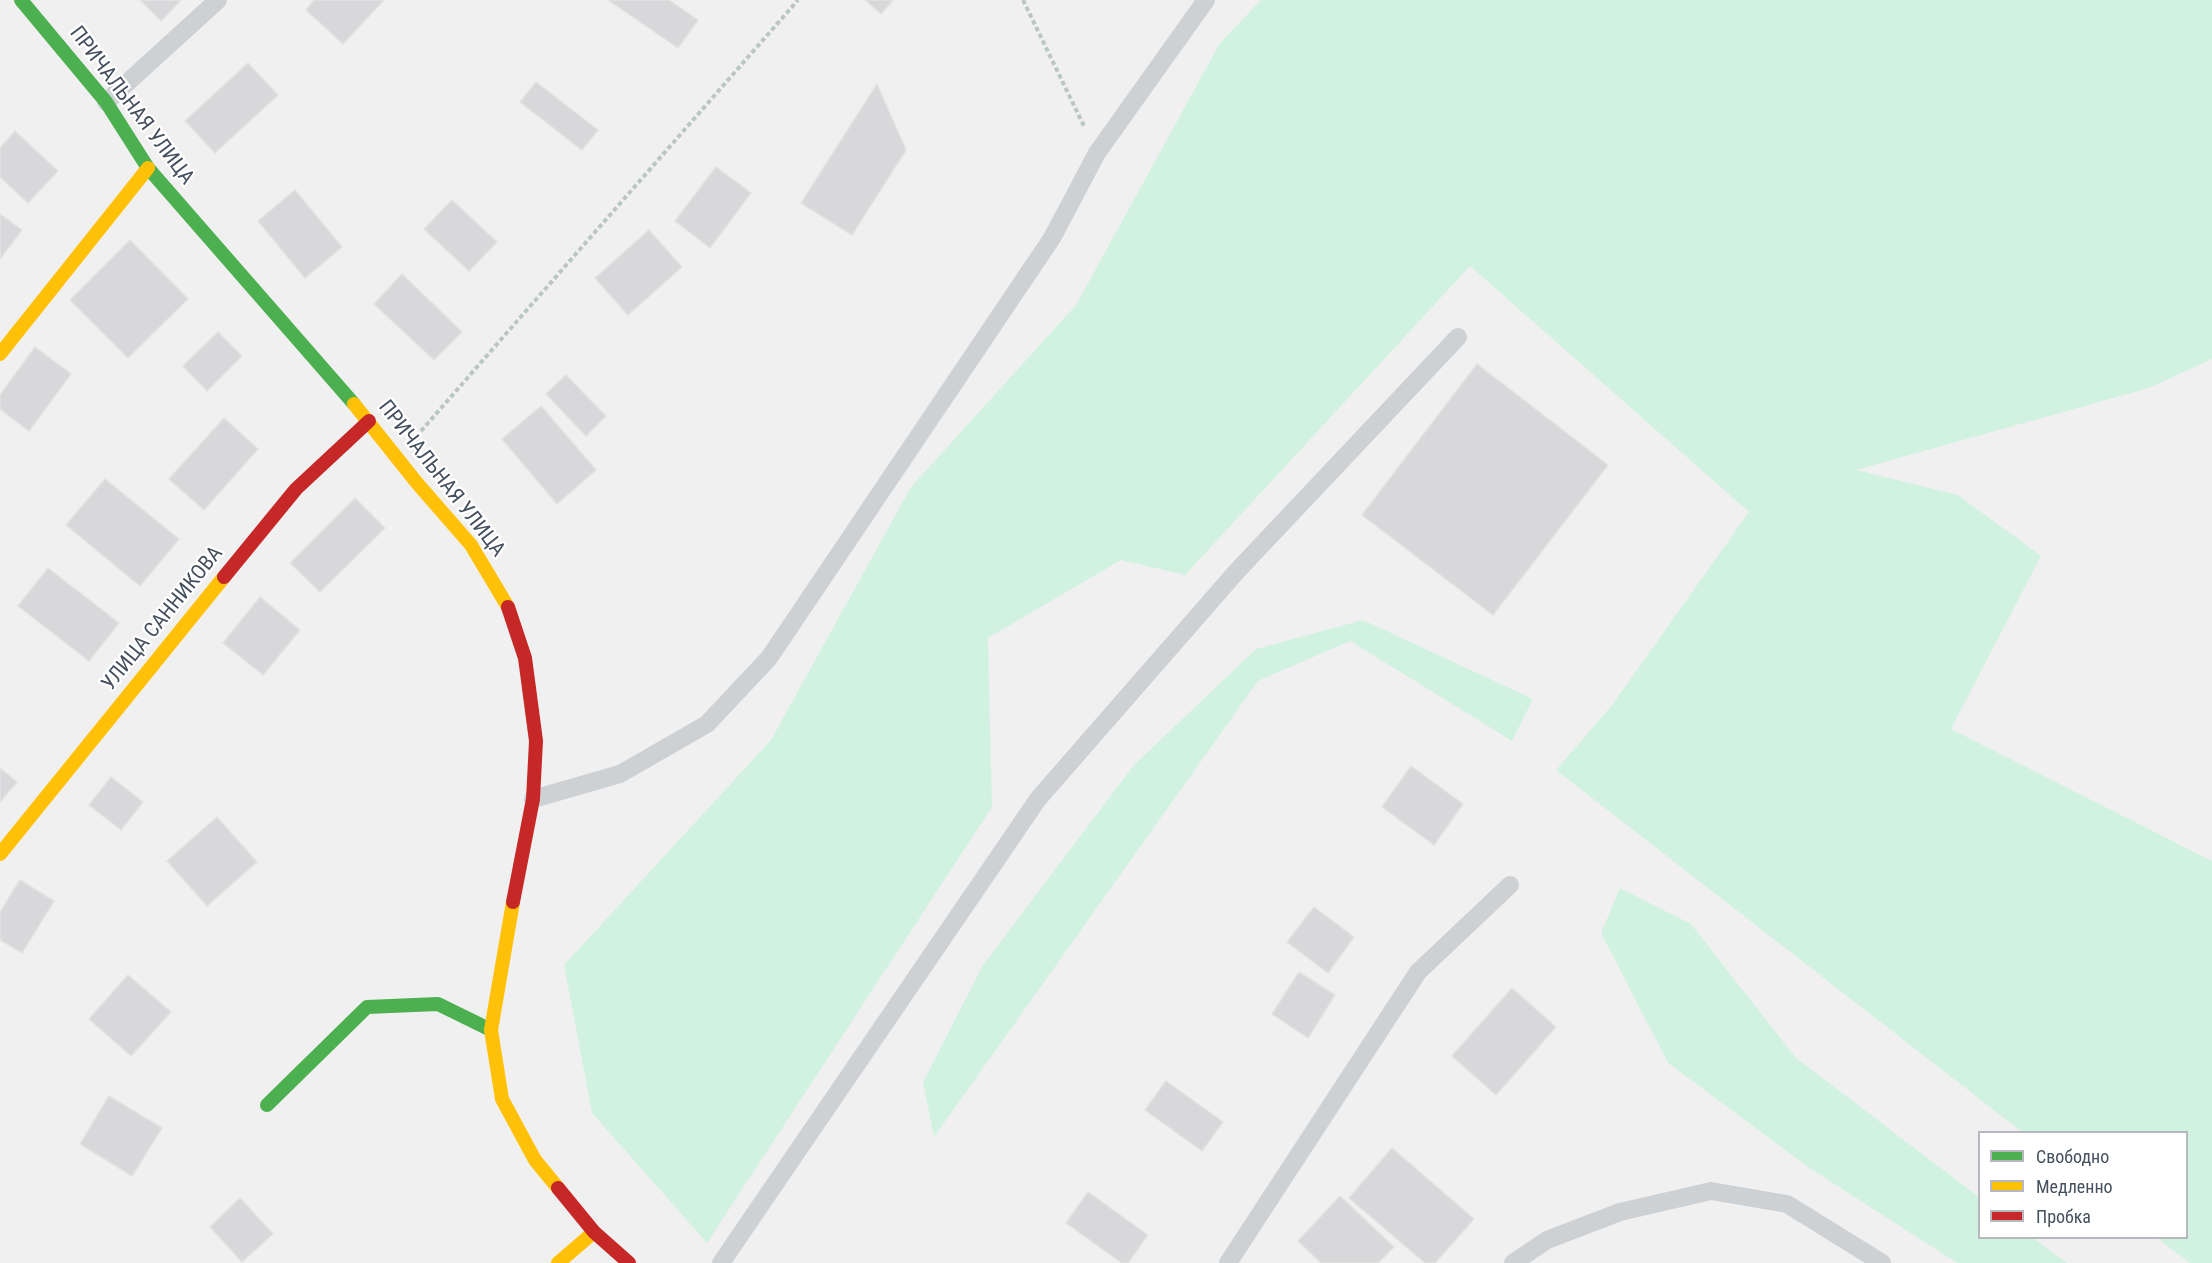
<!DOCTYPE html>
<html>
<head>
<meta charset="utf-8">
<style>
  body { margin:0 }
  #map { position:relative; width:2212px; height:1263px; overflow:hidden; background:#f1f0f0; font-family:"Roboto Condensed",sans-serif }
  canvas { display:block }
  .legend { position:absolute; left:1978px; top:1131px; width:210px; height:108px; box-sizing:border-box; background:#fff; border:2px solid #b5b9bf; margin:0; padding:8px 10px; list-style:none; font-size:18px; color:#45505e }
  .legend li { display:flex; align-items:center; gap:12px; height:30px }
  .legend b { width:30px; border:2px solid #b5b9bf }
</style>
</head>
<body>
<div id="map">
<canvas width="2212" height="1263"></canvas>
<ul class="legend">
<li><b style="height:8px;background:#4caf50"></b>Свободно</li>
<li><b style="height:8px;background:#ffc107"></b>Медленно</li>
<li><b style="height:8px;background:#c62828"></b>Пробка</li>
</ul>
</div>
<script>
const g = document.querySelector('canvas').getContext('2d');
g.lineJoin = 'round';
function fill(path, color) { g.fillStyle = color; g.fill(path, 'evenodd'); }
function strokePath(path, color, width, dash) { g.strokeStyle = color; g.lineWidth = width; g.lineCap = dash ? 'butt' : 'round'; g.setLineDash(dash || []); g.stroke(path); }
function drawText(font, color, halo, rows, align = 'center') {
  g.font = font + ' "Roboto Condensed",sans-serif'; g.lineWidth = 4.5; g.setLineDash([]); g.textBaseline = 'middle'; g.strokeStyle = halo; g.fillStyle = color; for (const [text, x, y, turn = 0] of rows) {
    g.save(); g.translate(x, y); g.rotate((+turn || 0) * Math.PI / 180); g.textAlign = isNaN(turn) ? turn : align; if (halo) g.strokeText(text, 0, 0); g.fillText(text, 0, 0); g.restore();
  }
}
fill(new Path2D(`
  M1261 0H2212V359L2149 388 1856 470 1958 495 2041 556 1951 729 2212 861V1263H2190L2157 1238H2186V1132H2022L1556 770 1612 705 1749 512 1470 266 1185 575 1121 560 988 638 992 807 707 1243 592 1113 564 965 771 740 911 487 1076 305 1220 43Z
  M1363 620 1533 699 1512 741 1350 641 1258 681 934 1137 923 1082 983 965 1134 765 1256 649Z
  M1620 888 1691 924 1796 1058 1979 1197 1980 1238H2033L2067 1263H1957L1808 1167 1668 1063 1601 933Z`), '#d2f2e1');
const building = new Path2D(`
  M140 0H181L161 21Z
  M314 0H384L343 44 306 10Z
  M608 0H669L698 20 678 48Z
  M865 0H893L881 14Z
  M248 63 278 95 215 153 185 121Z
  M536 82 598 130 582 150 520 102Z
  M877 84 906 150 852 235 801 203Z
  M15 131 58 171 28 203 0 177V148Z
  M716 167 751 193 710 248 675 221Z
  M295 190 342 247 305 278 258 221Z
  M452 200 497 242 469 271 424 229Z
  M0 214 22 230 0 259Z
  M649 230 682 267 628 315 595 278Z
  M130 240 188 299 128 358 70 300Z
  M402 274 462 332 434 360 374 304Z
  M218 332 242 356 207 391 183 366Z
  M35 347 71 374 29 431 0 409V395Z
  M1477 364 1608 465 1493 615 1362 515Z
  M566 375 606 416 586 436 546 394Z
  M541 406 596 470 557 504 502 439Z
  M224 418 258 449 204 510 169 479Z
  M105 479 179 539 140 586 66 525Z
  M355 498 385 528 320 592 290 563Z
  M48 568 119 623 89 661 18 606Z
  M260 597 300 630 263 675 223 643Z
  M1411 766 1463 804 1434 845 1382 807Z
  M0 768 17 782 0 802Z
  M111 777 143 802 121 830 89 805Z
  M217 817 257 862 207 906 167 861Z
  M20 880 54 901 22 953 0 940V912Z
  M1314 907 1354 937 1328 973 1287 942Z
  M1299 972 1335 995 1308 1038 1272 1014Z
  M128 975 171 1012 131 1056 89 1019Z
  M1512 988 1556 1027 1496 1095 1452 1056Z
  M1166 1081 1223 1122 1202 1151 1145 1110Z
  M109 1096 162 1128 132 1176 80 1144Z
  M1392 1148 1474 1219 1435 1263H1425L1349 1198Z
  M1088 1192 1148 1235 1128 1263H1122L1066 1223Z
  M1340 1196 1394 1247 1378 1263H1321L1298 1241Z
  M240 1198 273 1234 242 1262 210 1227Z`);
fill(building, '#d8d8da');
strokePath(building, '#e2e2e3', 1.5);
strokePath(new Path2D(`
  M1023 0 1084 126
  M421 431 798 0`), '#b9c6c4', 4, [4.5, 3]);
strokePath(new Path2D(`
  M106 102 218 0
  M533 799 620 774 707 724 769 658 1052 238 1097 153 1206 0
  M721 1263 1038 799 1237 571 1458 337
  M1228 1263 1418 972 1510 885
  M1513 1263 1547 1240 1620 1212 1711 1191 1787 1204 1882 1263`), '#ced1d4', 18);
strokePath(new Path2D(`
  M21 0 106 102 148 168 354 404
  M267 1105 367 1007 438 1004 491 1030`), '#4caf50', 14);
strokePath(new Path2D(`
  M0 354 148 168
  M354 404 417 483 471 545 508 607
  M0 854 224 577
  M513 902 491 1030 502 1099 535 1160 558 1188
  M558 1263 594 1232`), '#ffc107', 14);
strokePath(new Path2D(`
  M224 577 296 489 369 421
  M508 607 525 658 536 741 533 799 513 902
  M558 1188 594 1232 629 1263`), '#c62828', 14);
drawText('21px', '#45505e', '#fff', [
  ["ПРИЧАЛЬНАЯ УЛИЦА",131,106,53],
  ["ПРИЧАЛЬНАЯ УЛИЦА",441,479,52],
  ["УЛИЦА САННИКОВА",163,619,-51]
]);
</script>
</body>
</html>
